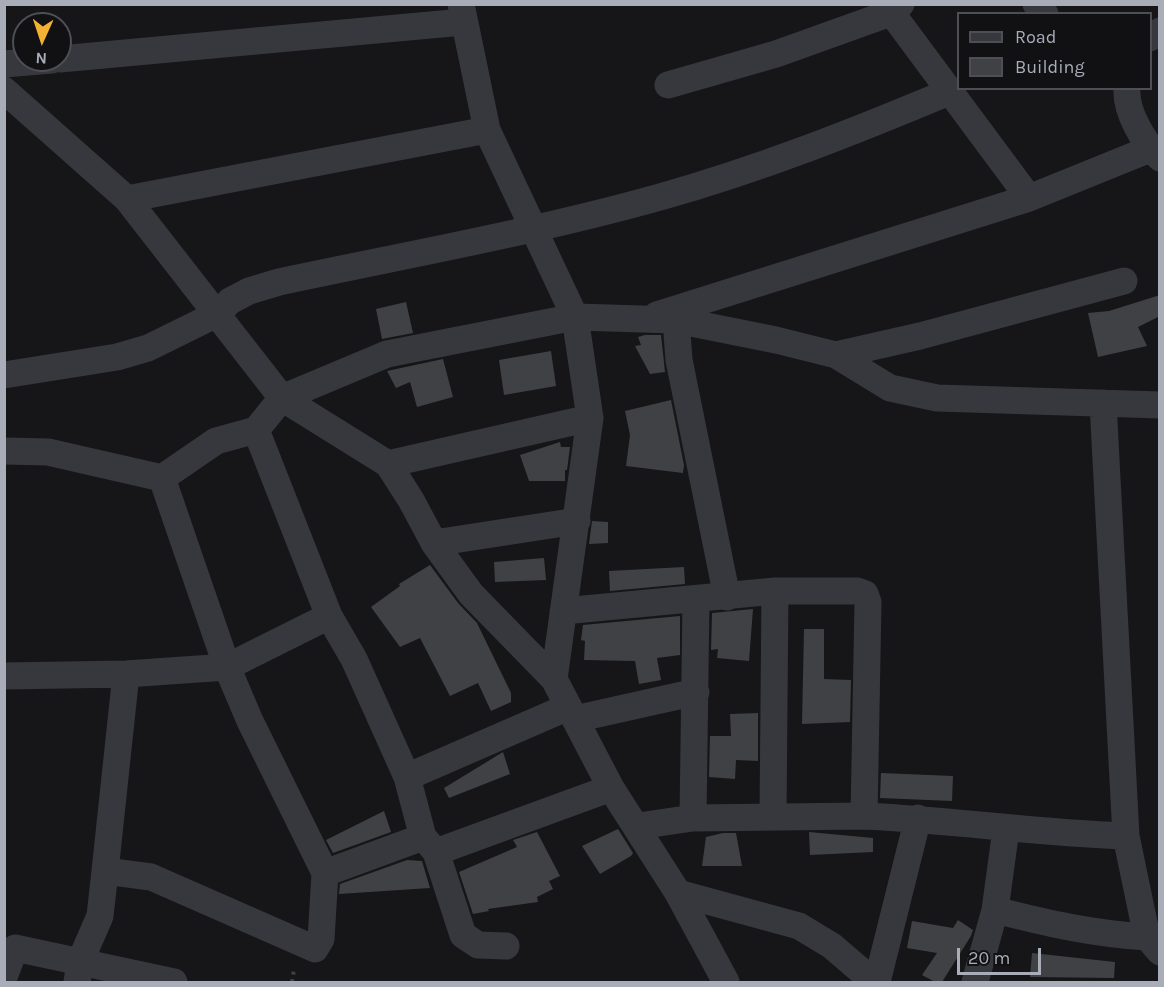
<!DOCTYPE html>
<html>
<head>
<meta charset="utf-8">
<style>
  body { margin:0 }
  #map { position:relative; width:1164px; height:987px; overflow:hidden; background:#161618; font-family:Karla,sans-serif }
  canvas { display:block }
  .frame { position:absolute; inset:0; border:6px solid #a8adb8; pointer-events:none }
  .legend { position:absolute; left:957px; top:12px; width:195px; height:78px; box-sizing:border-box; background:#111113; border:2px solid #4d4f55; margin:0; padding:8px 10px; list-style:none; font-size:18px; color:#a8adb8 }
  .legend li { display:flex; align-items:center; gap:12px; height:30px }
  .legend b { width:30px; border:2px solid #4d4f55 }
  .north { position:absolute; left:12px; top:12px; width:60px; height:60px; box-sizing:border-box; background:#111113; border:2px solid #4d4f55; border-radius:50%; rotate:183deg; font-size:16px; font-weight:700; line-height:24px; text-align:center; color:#a8adb8 }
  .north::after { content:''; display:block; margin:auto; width:21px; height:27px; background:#f2b134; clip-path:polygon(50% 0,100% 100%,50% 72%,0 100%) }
  .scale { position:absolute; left:957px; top:948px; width:84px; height:27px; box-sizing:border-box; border:3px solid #a8adb8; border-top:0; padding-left:8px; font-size:18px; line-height:21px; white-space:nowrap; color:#a8adb8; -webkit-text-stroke:4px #111113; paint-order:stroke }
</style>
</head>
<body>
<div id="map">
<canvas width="1164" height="987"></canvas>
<div class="frame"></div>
<ul class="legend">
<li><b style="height:8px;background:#37383d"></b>Road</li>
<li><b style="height:16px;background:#404145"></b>Building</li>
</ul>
<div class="north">N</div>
<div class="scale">20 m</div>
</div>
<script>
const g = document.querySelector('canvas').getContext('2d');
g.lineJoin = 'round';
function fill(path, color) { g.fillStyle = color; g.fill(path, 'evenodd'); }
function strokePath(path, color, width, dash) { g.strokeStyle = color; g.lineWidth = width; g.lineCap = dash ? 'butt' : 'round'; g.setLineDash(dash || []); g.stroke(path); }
fill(new Path2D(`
  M1160 295V316L1138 327 1147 346 1098 357 1088 313 1109 311Z
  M406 302 413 333 382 339 376 309Z
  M645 335H661L665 372 650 374 635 346 641 345 638 337Z
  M551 351 556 386 504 395 499 360Z
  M443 359 453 397 417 407 410 382 396 388 387 371Z
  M671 400 684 465 683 473 626 466 630 435 625 411Z
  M560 442 561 447H570L567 470H565V481H529L520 455Z
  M592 521 608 522V543L589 544Z
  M544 558 546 580 495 582 494 562Z
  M430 565 458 603 477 623 511 693V702L491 711 478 683 450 696 420 638 400 647 371 607 400 586 399 584Z
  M684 567 685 584 610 591 609 571Z
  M753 609 749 661 717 658 718 649 711 650 712 613Z
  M680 616V655L657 658 661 680 639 684 635 661 584 660 585 641 581 640 583 625Z
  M804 629H824V679L851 680 850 722 802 724Z
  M758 713V761L736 760 735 779 709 777 710 736H731L730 714Z
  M503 752 510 774 449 798 444 788Z
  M881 773 953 776 952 801 880 798Z
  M384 811 391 832 333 853 326 840Z
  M618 829 633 853 631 856 600 874 582 846Z
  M537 832 560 876 549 881 553 889 537 897 538 902 488 909 489 911 473 914 459 872 517 847 513 840Z
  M809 832 873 838V852L810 855Z
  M723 833H736L742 866H702L706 837Z
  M407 860 422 861 430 888 339 894 340 884Z
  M958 920 973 930 971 936 942 982H935L922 975 937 953 907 948 912 921 953 928Z
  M1032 953 1115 962 1114 978 1030 977Z`), '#404145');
strokePath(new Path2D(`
  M292 982 294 969`), '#3d3f44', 4, [3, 4.5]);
strokePath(new Path2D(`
  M461 4 487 130 575 317 590 418 554 679
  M885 4 1029 198
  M1036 4 1045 14
  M1150 38 1160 31
  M60 59 463 22
  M4 64 52 60
  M668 85 776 54 893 12 901 4
  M1127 88C1125 111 1144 143 1160 158
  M4 90 127 199 282 398 388 464 411 500 434 543 471 594 554 679 611 788 678 893 726 982
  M127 199 487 130
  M657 315 1029 198 1150 149
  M676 320 679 360 727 597
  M836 355 920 336 1124 281
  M4 375 117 357 148 348 217 314 230 301 249 291 279 282C406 255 535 232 660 197 760 169 856 131 951 91
  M1103 403 1126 836 1147 937 1160 952
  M256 430 329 616
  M4 451 48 452 162 478 216 441 256 430 282 398 387 354 575 317 676 320 776 340 836 355 890 388 937 398 1160 405
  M388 464 590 418
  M162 478 227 667 250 721 325 873
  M434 543 577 521
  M563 611 775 591H857L865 594 868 602 864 816 693 818 638 826
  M4 676 126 674 227 667 329 616 354 659 407 777 423 837 325 873 321 939 315 949 151 877 105 871 100 916 80 962 77 982
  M575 719 696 692
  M407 777 568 707
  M773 816 775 591
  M864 816C952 820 1038 833 1126 836
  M693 818 696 600
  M424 838 436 852 463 935 478 945 506 946
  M436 852 611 788
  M105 871 126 674
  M678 893 799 926 832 946 874 982
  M995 910C1046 923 1094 934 1147 937
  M4 977 15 948 174 982
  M877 982 918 818
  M975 982 995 910 1006 829`), '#37383d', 27);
</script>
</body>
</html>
